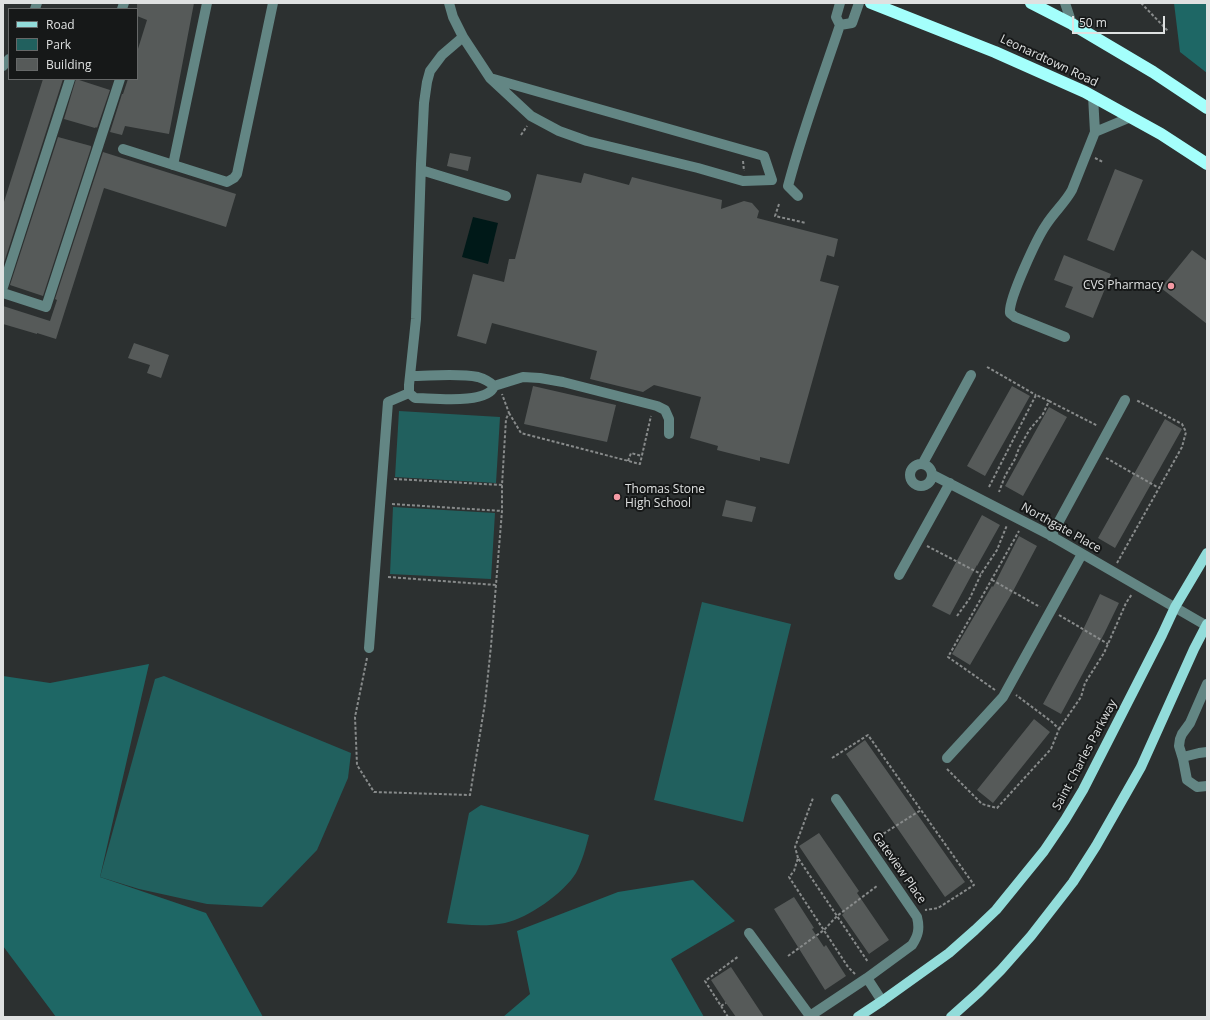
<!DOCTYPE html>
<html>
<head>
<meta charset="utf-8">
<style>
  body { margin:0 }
  #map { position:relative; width:1210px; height:1020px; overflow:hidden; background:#2c3030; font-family:"Open Sans",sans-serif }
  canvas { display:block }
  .frame { position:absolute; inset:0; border:4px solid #dfe1e1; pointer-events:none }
  .legend { position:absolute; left:8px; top:8px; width:130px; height:72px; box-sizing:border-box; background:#161818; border:1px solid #666868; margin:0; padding:5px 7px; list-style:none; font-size:12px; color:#dfe1e1 }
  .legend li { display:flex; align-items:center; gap:8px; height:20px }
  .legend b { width:20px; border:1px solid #666868 }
  .scale { position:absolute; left:1072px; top:16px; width:93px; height:18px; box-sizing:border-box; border:2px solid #dfe1e1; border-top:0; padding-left:5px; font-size:12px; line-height:14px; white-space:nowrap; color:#dfe1e1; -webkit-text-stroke:3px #161818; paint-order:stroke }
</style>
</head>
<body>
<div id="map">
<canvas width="1210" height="1020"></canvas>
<div class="frame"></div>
<ul class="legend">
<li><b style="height:5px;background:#92dcda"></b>Road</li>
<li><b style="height:11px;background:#21605e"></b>Park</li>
<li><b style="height:11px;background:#565a59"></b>Building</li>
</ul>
<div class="scale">50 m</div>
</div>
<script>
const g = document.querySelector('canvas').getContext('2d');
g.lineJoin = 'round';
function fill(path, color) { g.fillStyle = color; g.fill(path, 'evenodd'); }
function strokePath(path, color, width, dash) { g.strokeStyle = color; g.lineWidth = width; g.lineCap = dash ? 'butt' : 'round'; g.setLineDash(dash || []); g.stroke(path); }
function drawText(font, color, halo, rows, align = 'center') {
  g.font = font + ' "Open Sans",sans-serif'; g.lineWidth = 4; g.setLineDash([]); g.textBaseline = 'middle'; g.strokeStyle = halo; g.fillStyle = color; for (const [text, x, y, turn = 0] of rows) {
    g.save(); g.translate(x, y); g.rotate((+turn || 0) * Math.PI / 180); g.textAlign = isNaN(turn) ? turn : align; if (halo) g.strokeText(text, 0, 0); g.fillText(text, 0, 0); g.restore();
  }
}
fill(new Path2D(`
  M399 411 500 417 496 483 395 477Z
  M393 507 495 513 491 579 390 574Z
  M702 602 791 624 743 822 654 800Z
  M164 676 351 753 348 778 317 850 262 907 207 904 139 889 100 877 155 679Z
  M481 805 589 835C586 847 582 862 576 873 564 893 528 918 505 923 486 927 466 925 447 923L469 813Z`), '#21605e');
fill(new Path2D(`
  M1174 3H1207V73L1180 52Z
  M149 664 100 877 206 913 263 1017H56L3 946V676L50 683Z
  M693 880 735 921 671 959 704 1017H503L530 994 517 931 618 892Z`), '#1e6765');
fill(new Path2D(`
  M473 217 498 223 488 264 462 257Z`), '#001918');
fill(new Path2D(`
  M137 3H194L169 134 125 126 122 135 110 132 122 94H123L128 79H137V52L147 20 137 16Z
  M43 79H63L3 266V205Z
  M76 79 110 90 97 128 96 127 95 128 64 119Z
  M58 137 91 146V148L43 296 10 285Z
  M103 152 236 194 226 227 104 188 56 339 37 333V334L3 324V306L50 321 57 300 55 299Z
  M450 153 471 157 468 171 447 166Z
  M1115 169 1143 180 1114 251 1087 240Z
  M584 173 629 185 632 177 722 200 721 209 744 201 752 203 759 211 757 218 838 239 834 257 827 255 820 281 839 286 789 464 760 457V461L717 450 718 446 690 438 701 397 654 385 643 392 590 379 597 351 492 323 486 344 457 336 473 274 504 282 509 259H515L537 174 581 183Z
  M1192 250 1207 261V324L1161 288Z
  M1064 255 1111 274 1093 318 1065 307 1073 287 1054 280Z
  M134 343 169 355 161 378 147 373 150 365 128 358Z
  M533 386 616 405 607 442 524 424Z
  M1012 386 1030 396 985 476 967 466Z
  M1049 407 1067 417 1023 496 1005 486Z
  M1165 419 1182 429 1115 548 1098 538Z
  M726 500 756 507 752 522 722 516Z
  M982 515 1000 525 977 566V565L950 615 932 606Z
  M1019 536 1037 546 1012 593 970 665 952 654 992 586 993 587Z
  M1100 594 1119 603 1104 634 1061 714 1043 704 1081 634Z
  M1034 719 1050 732 993 803 977 790Z
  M865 740 965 882 945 897 846 754Z
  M819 833 859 891 857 893 889 940 869 954 842 915 844 913 799 846Z
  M794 897 814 928 812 929 824 947 826 945 846 976 825 990 774 909Z
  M731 967 764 1017H736L726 1003 711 980Z`), '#565a59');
strokePath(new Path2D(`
  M1141 3 1168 31
  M521 135 527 126
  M1095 158 1103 162
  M743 161 744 171
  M779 204 775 216 806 223
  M987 367 1036 395
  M1049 401 1098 426
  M509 413 521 433 640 464 651 416
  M1106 458 1159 488
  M628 461 631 453 642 456
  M394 479 502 485
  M989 487 1036 395 1049 401 1043 414 1030 429 1019 448 1015 459 1005 476 999 492
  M392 504 502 511
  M927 546 981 574
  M1117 563 1182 447 1186 432 1182 424 1136 400
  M388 577 496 585
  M992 580 1040 607
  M1059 615 1108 644
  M957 616 970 598 981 574 997 550 1007 525
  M367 658 355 717 357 765 374 792 470 795 485 703 491 646 502 511V485L506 419 509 413 502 394
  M995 690 948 657 1019 531
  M1059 729 1081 697 1085 683 1104 653 1126 603 1132 594
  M832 758 868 735 921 810
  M947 769 982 804 997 808 1051 749 1059 729 1052 722 1016 695
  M875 839 921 810 974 885 938 908 925 910
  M798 858 795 847 813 798
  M788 956 824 930 837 916 877 886
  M855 974 848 967 789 877 794 871 798 858 868 962
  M721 1006 726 1003
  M728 1017 705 981 739 956`), '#888b8b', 2, [3, 2]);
strokePath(new Path2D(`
  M449 3 453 17 463 37 490 78 531 116 559 131 587 141 698 168 743 181 772 180 764 156 490 78
  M1065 3 1072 24
  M35 9 37 3
  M122 9 124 3
  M840 25 852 23 859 3
  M463 37 442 55 430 71 427 82 424 103 421 164 416 319 409 385V393L415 398C432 398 488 405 494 386
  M3 66 9 59
  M1093 96 1095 132 1131 117
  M123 149 227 182 234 178 237 174 273 3
  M173 165 207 3
  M421 170 506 196
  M798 196 788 186C802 132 822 79 840 25L836 17 840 3
  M3 287 70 79
  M3 293 46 307 120 79
  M1065 337 1015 317 1010 313C1008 300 1037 238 1046 225 1054 212 1065 203 1072 190L1095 132
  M410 376C430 376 459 373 478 377 485 379 490 382 494 386L523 377 540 378 563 382 657 406 665 410 669 419V434
  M923 463 971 375
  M910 475a11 11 0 1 1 22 0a11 11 0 1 1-22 0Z
  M933 475 1048 534 1207 626
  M1051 536 1125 400
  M899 575 950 483
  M369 648 388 402 409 393
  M1207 684 1190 723 1182 734 1180 739 1179 746 1183 759 1187 780 1197 787 1207 786
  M1183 757 1199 753 1207 752
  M947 758 1003 697 1082 554
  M836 799 917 917C920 929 918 936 912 945L867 978 882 1001
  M749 933 810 1016 867 978`), '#638684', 10);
strokePath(new Path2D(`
  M858 1017 882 1001 949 953 975 930 996 910 1044 851 1065 820 1083 790 1162 635 1175 607 1207 553
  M951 1017 979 992 1001 970 1031 936 1073 882 1096 846 1141 767 1194 649 1207 624`), '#92dcda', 10);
strokePath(new Path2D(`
  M871 3 995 52 1085 92 1161 134 1207 164
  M1031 3 1072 24 1153 72 1207 108`), '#a4fffc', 12);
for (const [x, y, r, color] of [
  [1171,286,4,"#f49aa4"],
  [617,497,4,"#f49aa4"]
]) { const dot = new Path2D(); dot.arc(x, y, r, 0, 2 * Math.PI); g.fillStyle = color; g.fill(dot); strokePath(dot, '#161818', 1.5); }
drawText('12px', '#dfe1e1', '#161818', [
  ["Leonardtown Road",1049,61,25],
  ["Northgate Place",1061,528,29],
  ["Saint Charles Parkway",1085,755,-62],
  ["Gateview Place",899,868,55]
]);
drawText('12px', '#dfe1e1', '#161818', [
  ["CVS Pharmacy",1163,286],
  ["Thomas Stone",625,490,"left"],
  ["High School",625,504,"left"]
], 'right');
</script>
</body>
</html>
